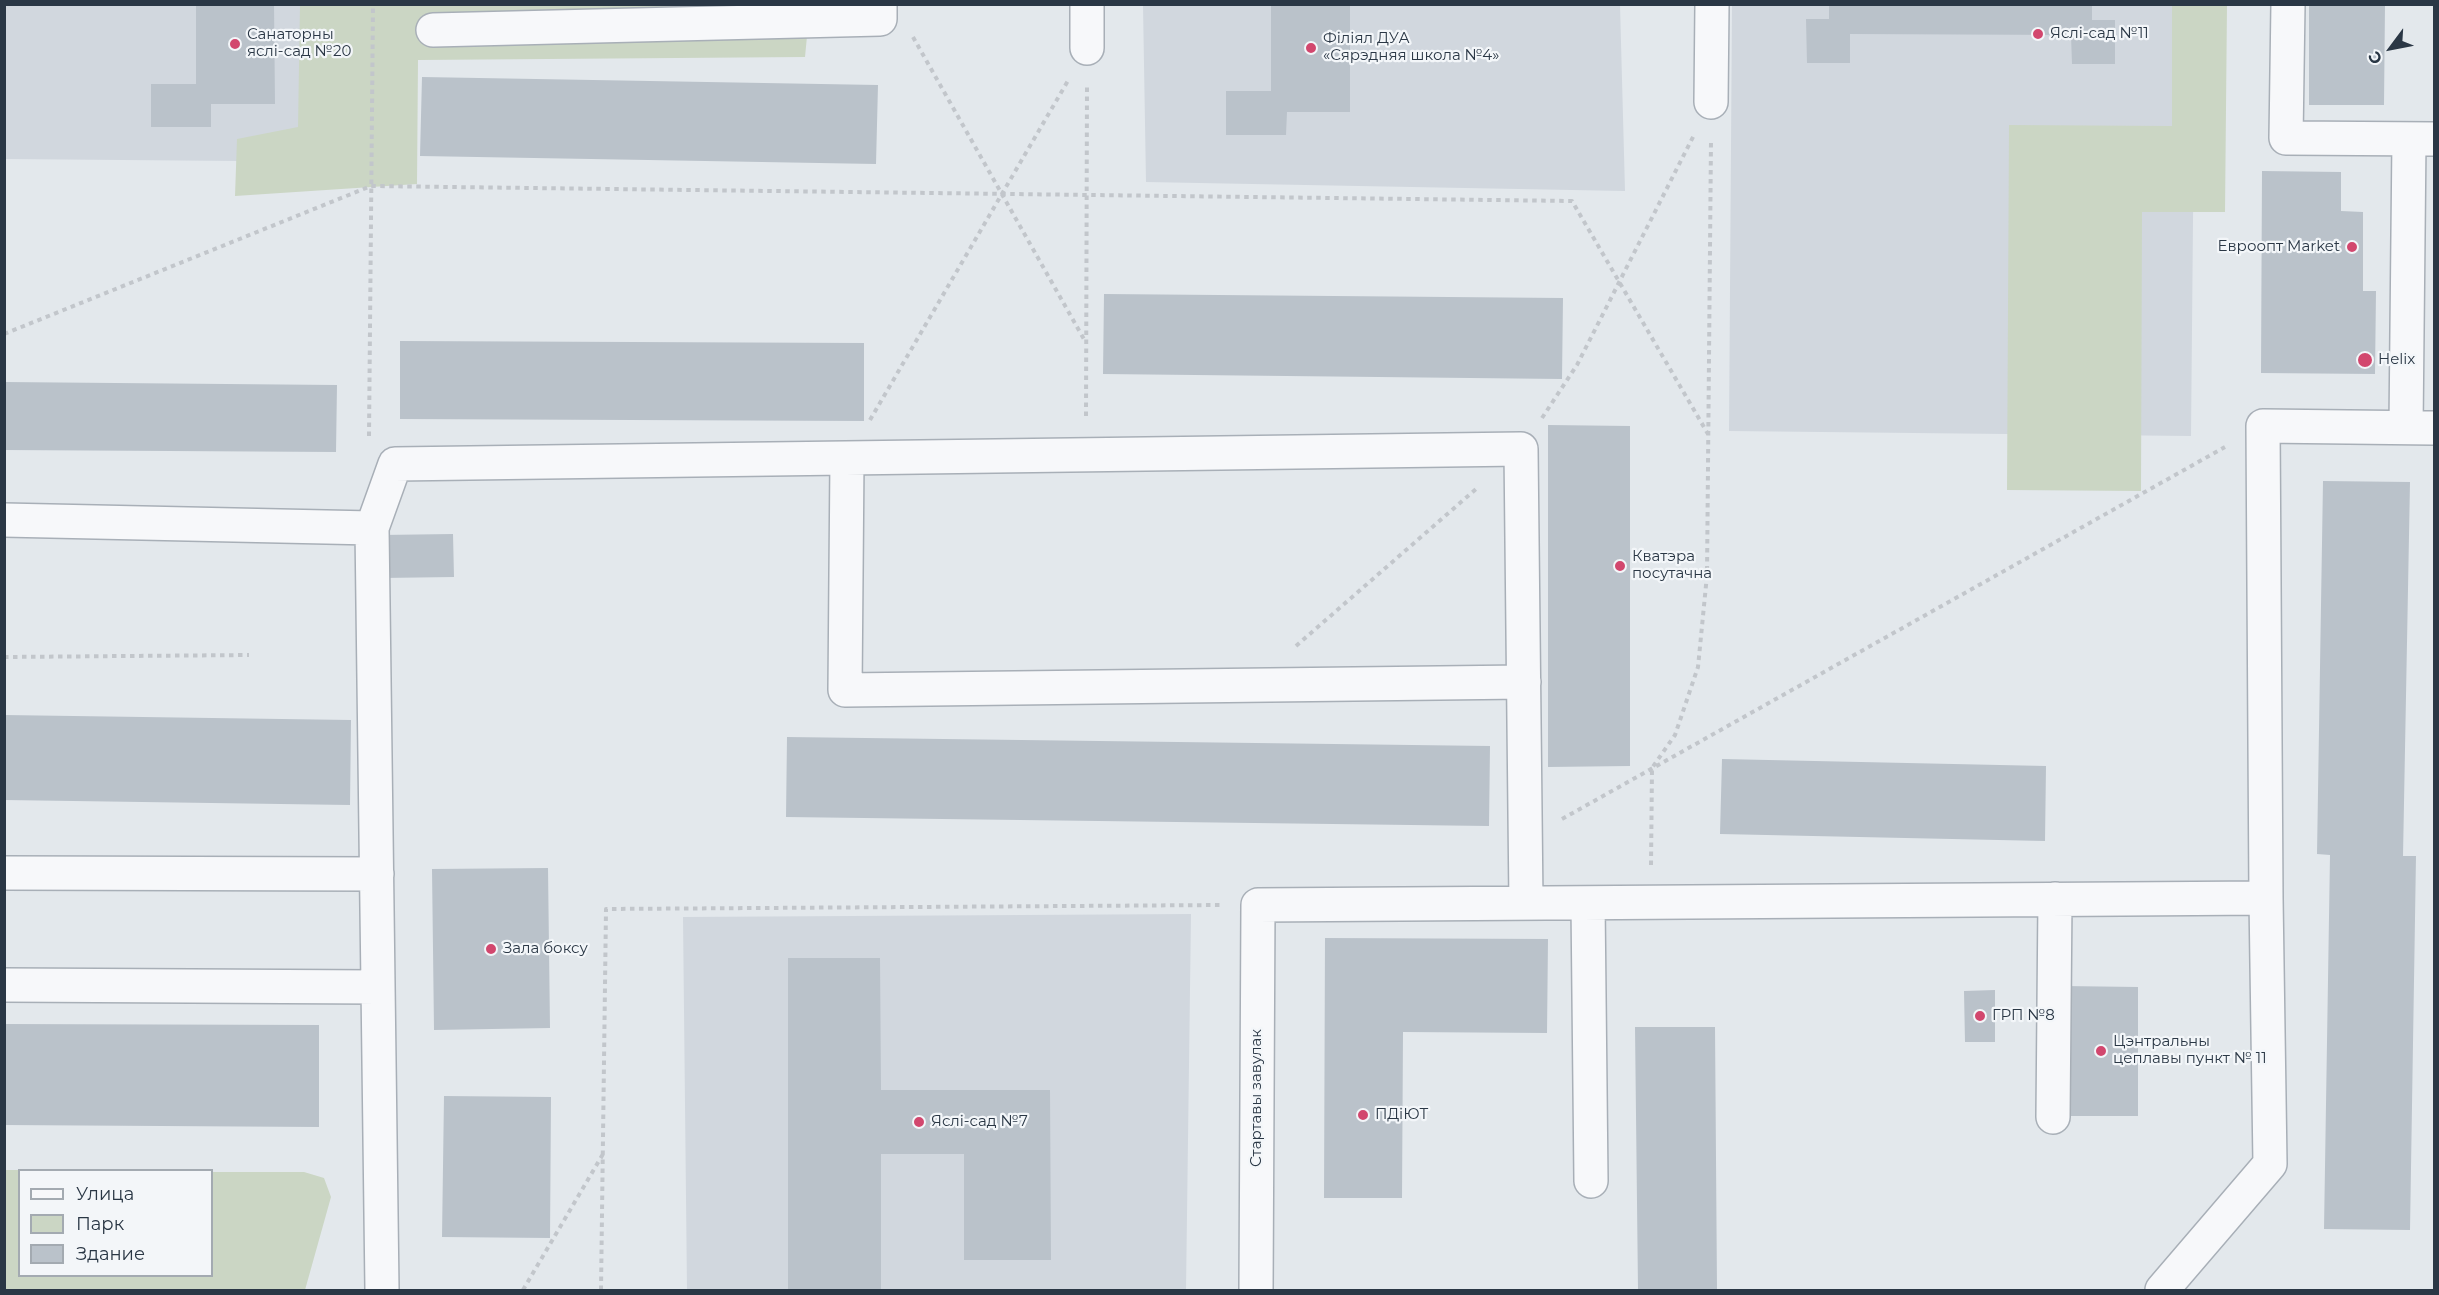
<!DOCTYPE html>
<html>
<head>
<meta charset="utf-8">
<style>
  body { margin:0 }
  #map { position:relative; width:2439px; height:1295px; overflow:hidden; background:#e3e8ec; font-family:Montserrat,sans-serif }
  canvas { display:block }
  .frame { position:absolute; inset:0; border:6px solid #2a3745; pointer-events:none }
  .legend { position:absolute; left:18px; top:1169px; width:195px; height:108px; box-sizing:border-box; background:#f3f6f9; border:2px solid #a3aab1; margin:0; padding:8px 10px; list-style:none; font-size:18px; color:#2a3745 }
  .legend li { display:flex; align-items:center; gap:12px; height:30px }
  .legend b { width:30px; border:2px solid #a3aab1 }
  .north { position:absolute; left:2361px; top:18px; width:60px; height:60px; -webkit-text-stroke:4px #f3f6f9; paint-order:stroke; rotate:238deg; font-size:16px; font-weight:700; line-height:24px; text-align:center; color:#2a3745 }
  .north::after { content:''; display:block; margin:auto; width:21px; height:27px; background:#2a3745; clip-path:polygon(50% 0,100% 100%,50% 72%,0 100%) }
</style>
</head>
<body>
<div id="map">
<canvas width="2439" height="1295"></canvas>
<div class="frame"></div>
<ul class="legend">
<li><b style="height:8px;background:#f7f8fa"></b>Улица</li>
<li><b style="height:16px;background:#cbd6c4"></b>Парк</li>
<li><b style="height:16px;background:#bac2ca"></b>Здание</li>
</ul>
<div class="north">С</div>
</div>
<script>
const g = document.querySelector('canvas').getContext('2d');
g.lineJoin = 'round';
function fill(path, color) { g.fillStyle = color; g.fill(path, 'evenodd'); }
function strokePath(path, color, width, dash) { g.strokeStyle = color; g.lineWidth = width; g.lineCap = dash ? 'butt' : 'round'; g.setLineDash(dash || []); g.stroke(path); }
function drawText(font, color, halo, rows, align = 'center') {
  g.font = font + ' Montserrat,sans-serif'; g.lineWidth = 4.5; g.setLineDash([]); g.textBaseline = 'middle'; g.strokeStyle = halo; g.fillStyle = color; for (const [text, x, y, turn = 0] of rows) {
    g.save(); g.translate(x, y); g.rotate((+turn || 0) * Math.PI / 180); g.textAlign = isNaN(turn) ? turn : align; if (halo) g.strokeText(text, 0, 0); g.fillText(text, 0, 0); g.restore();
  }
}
fill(new Path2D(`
  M5 5H360L359 162 5 159Z
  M1143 5H1620L1625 191 1146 182Z
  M1732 5H2195L2191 436 1729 431Z
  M1191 914 1186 1290H687L683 917Z`), '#d1d7de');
fill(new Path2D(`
  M300 5H810L805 57 418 60 417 184 235 196 237 139 298 127Z
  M2172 5H2227L2225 212H2142L2141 491 2007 490 2009 125 2172 126Z
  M5 1170H57H20V1276H212V1172H304L324 1178 331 1197 305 1290H5Z`), '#cbd6c4');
fill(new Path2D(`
  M196 4H274L275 104H211V127H151V84H196Z
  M1271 4H1350V112H1287L1286 135H1226V91H1271Z
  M1829 4H2092V20H2115V64H2072L2071 35 1850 34V63H1807L1806 19H1829Z
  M2309 5H2385L2384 105H2309Z
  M422 77 878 85 876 164 420 156Z
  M2262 171 2341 172V211L2363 212V291H2376L2375 374 2261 373Z
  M1104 294 1563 298 1562 379 1103 374Z
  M400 341 864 343V421L400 419Z
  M4 382 337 385 336 452 4 450Z
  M1548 425 1630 426V766L1548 767Z
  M2323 481 2410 482 2403 856H2416L2410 1230 2324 1229 2330 855 2317 854Z
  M453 534 454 577 382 578 381 535Z
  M4 715 351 720 350 805 4 800Z
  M787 737 1490 746 1489 826 786 817Z
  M1722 759 2046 766 2045 841 1720 834Z
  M548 868 550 1028 434 1030 432 869Z
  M1325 938 1548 939 1547 1033 1403 1032 1402 1198H1324Z
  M788 958H880L881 1090H1050L1051 1260H964V1154H881V1290H788Z
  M2063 986 2138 987V1116H2063Z
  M1995 990V1042H1965L1964 991Z
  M4 1024 319 1025V1127L4 1125Z
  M1635 1027H1715L1717 1290H1638Z
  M444 1096 551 1097 550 1238 442 1237Z`), '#bac2ca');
const minor = new Path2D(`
  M2288 4 2286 138 2434 139
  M433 30 880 19V4
  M1087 48V4
  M1711 102 1712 4
  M2406 427 2409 139
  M847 459 845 690 1524 682
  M4 520 372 528 395 464 1521 449 1526 903
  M372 528 382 1290
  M4 873 377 874
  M1588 903 1591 1181
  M4 985 378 987
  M2053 1117 2055 899
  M1256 1290 1258 905 2266 898 2263 426 2434 428
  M2162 1290 2270 1164 2266 898`);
strokePath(minor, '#a8afb7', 36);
strokePath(new Path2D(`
  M913 37 1085 341
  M4 334 371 186 1572 201 1708 434
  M1086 416 1087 84
  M1542 418 1577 365 1694 135
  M870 420 1069 79
  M369 436 373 4
  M1296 646 1476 489
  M4 657 249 655
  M1562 819 2225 447
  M1651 865 1652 768 1675 735 1698 667 1707 575 1711 140
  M523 1290 603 1154
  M601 1290 606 909 1222 905`), '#c2c6cb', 4, [4.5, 4.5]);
strokePath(minor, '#f7f8fa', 33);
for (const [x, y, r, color] of [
  [2038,34,6,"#d2476e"],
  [235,44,6,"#d2476e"],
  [1311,48,6,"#d2476e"],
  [2352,247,6,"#d2476e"],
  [2365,360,8,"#d2476e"],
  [1620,566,6,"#d2476e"],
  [491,949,6,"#d2476e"],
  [1980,1016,6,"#d2476e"],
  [2101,1051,6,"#d2476e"],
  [1363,1115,6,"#d2476e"],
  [919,1122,6,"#d2476e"]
]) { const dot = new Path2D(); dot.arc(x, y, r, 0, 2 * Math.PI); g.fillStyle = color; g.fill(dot); strokePath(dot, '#f3f6f9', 2); }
drawText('15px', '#2a3745', '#f3f6f9', [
  ["Яслі-сад №11",2050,34],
  ["Санаторны",247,35],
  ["яслі-сад №20",247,52],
  ["Філіял ДУА",1323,39],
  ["«Сярэдняя школа №4»",1323,56],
  ["Евроопт Market",2340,247,"right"],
  ["Helix",2378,360],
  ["Кватэра",1632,557],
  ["посутачна",1632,574],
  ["Зала боксу",503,949],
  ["ГРП №8",1992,1016],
  ["Цэнтральны",2113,1042],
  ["цеплавы пункт № 11",2113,1059],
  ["ПДіЮТ",1375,1115],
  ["Яслі-сад №7",931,1122]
], 'left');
drawText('15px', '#2a3745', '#f3f6f9', [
  ["Стартавы завулак",1257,1098,-90]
]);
</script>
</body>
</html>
